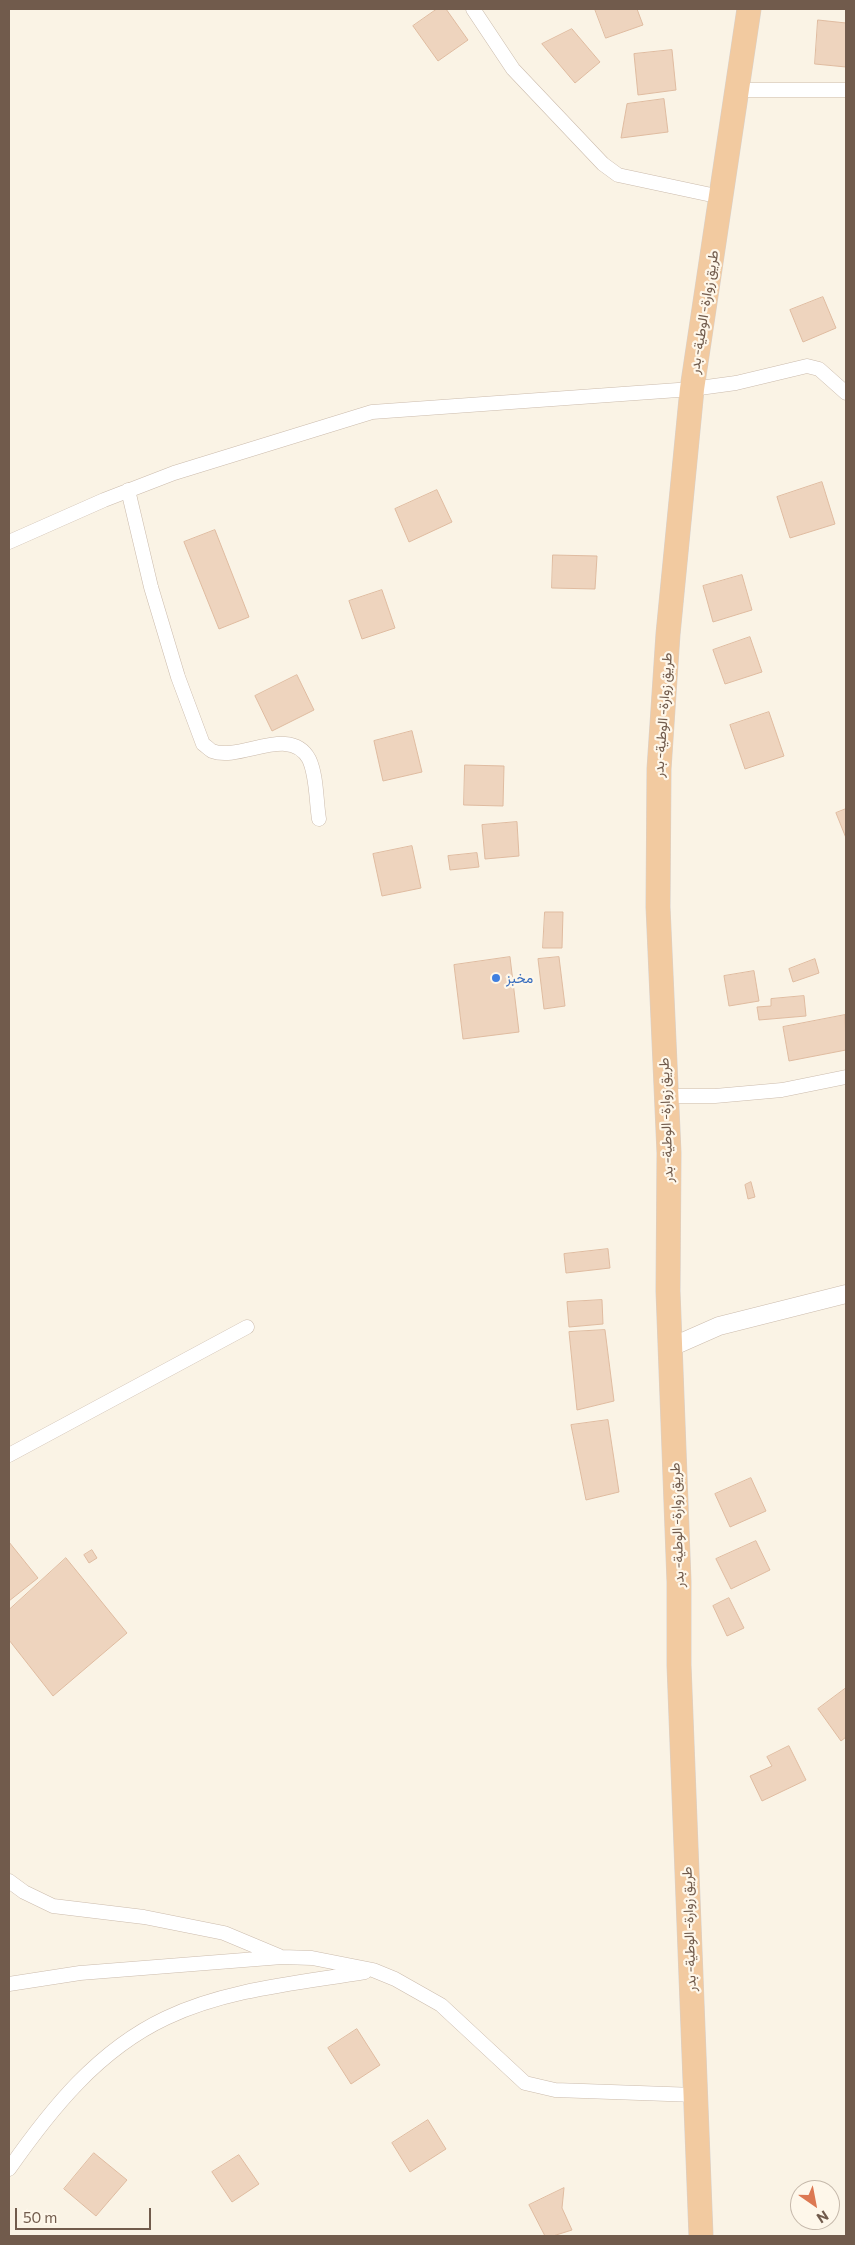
<!DOCTYPE html>
<html>
<head>
<meta charset="utf-8">
<style>
  body { margin:0 }
  #map { position:relative; width:855px; height:2245px; overflow:hidden; background:#faf3e5; font-family:Commissioner,sans-serif }
  canvas { display:block }
  .frame { position:absolute; inset:0; border:10px solid #715b4c; pointer-events:none }
  .north { position:absolute; left:790px; top:2180px; width:50px; height:50px; box-sizing:border-box; background:#fef7ea; border:1px solid #c6b9ab; border-radius:50%; rotate:147deg; font-size:14px; font-weight:700; line-height:20px; text-align:center; color:#715b4c }
  .north::after { content:''; display:block; margin:auto; width:18px; height:22px; background:#dc7852; clip-path:polygon(50% 0,100% 100%,50% 72%,0 100%) }
  .scale { position:absolute; left:15px; top:2208px; width:136px; height:22px; box-sizing:border-box; border:2px solid #715b4c; border-top:0; padding-left:6px; font-size:15px; line-height:18px; white-space:nowrap; color:#715b4c; -webkit-text-stroke:4px #fef7ea; paint-order:stroke }
</style>
</head>
<body>
<div id="map">
<canvas width="855" height="2245"></canvas>
<div class="frame"></div>
<div class="north">N</div>
<div class="scale">50 m</div>
</div>
<script>
const g = document.querySelector('canvas').getContext('2d');
g.lineJoin = 'round';
function fill(path, color) { g.fillStyle = color; g.fill(path, 'evenodd'); }
function strokePath(path, color, width, dash) { g.strokeStyle = color; g.lineWidth = width; g.lineCap = dash ? 'butt' : 'round'; g.setLineDash(dash || []); g.stroke(path); }
function drawText(font, color, halo, rows, align = 'center') {
  g.font = font + ' Commissioner,Vazirmatn,sans-serif'; g.lineWidth = 4.5; g.setLineDash([]); g.textBaseline = 'middle'; g.strokeStyle = halo; g.fillStyle = color; for (const [text, x, y, turn = 0] of rows) {
    g.save(); g.translate(x, y); g.rotate((+turn || 0) * Math.PI / 180); g.textAlign = isNaN(turn) ? turn : align; if (halo) g.strokeText(text, 0, 0); g.fillText(text, 0, 0); g.restore();
  }
}
const building = new Path2D(`
  M437 9H446L468 40 438 61 413 26Z
  M595 9H637L643 25 606 38Z
  M818 20 846 23V67L815 64Z
  M572 29 600 62 575 83 542 44Z
  M672 50 676 90 638 95 634 54Z
  M664 99 668 132 621 138 627 104Z
  M823 297 836 328 803 342 790 310Z
  M822 482 835 524 790 538 777 497Z
  M437 490 452 522 409 542 395 509Z
  M215 530 249 617 219 629 184 542Z
  M553 555 597 556 595 589 552 588Z
  M742 575 752 610 713 622 703 586Z
  M382 590 395 628 362 639 349 601Z
  M750 637 762 672 725 684 713 650Z
  M297 675 314 710 272 731 255 696Z
  M769 712 784 756 745 769 730 725Z
  M412 731 422 772 383 781 374 741Z
  M465 765 504 766 503 806 464 805Z
  M846 809V838L836 813Z
  M517 822 519 856 485 859 482 825Z
  M412 846 421 888 382 896 373 854Z
  M477 853 479 867 450 870 448 856Z
  M545 912H563L562 948H543Z
  M510 957 519 1032 463 1039 454 965Z
  M559 957 565 1006 544 1009 538 959Z
  M815 959 819 973 793 982 789 969Z
  M754 971 759 1001 729 1006 724 976Z
  M804 996 806 1016 759 1020 757 1007 771 1006V999Z
  M845 1015 846 1050 789 1061 783 1027Z
  M751 1182 755 1197 748 1199 745 1185Z
  M608 1249 610 1268 566 1273 564 1254Z
  M602 1300 603 1324 569 1327 567 1302Z
  M605 1330 614 1401 577 1410 569 1332Z
  M608 1420 619 1492 586 1500 571 1425Z
  M751 1478 766 1511 730 1527 715 1494Z
  M756 1541 770 1570 731 1589 716 1559Z
  M9 1542 38 1578 9 1601Z
  M92 1550 97 1558 89 1563 84 1555Z
  M66 1558 127 1633 53 1696 9 1640V1610Z
  M729 1598 744 1628 727 1636 713 1606Z
  M846 1688V1737L841 1741 818 1709Z
  M789 1746 806 1780 762 1801 750 1776 772 1766 767 1757Z
  M357 2029 380 2065 351 2084 328 2048Z
  M428 2120 446 2149 410 2172 392 2143Z
  M94 2153 127 2180 96 2216 64 2189Z
  M239 2155 259 2184 232 2202 212 2172Z
  M564 2188 562 2208 572 2230 553 2236H545L529 2205Z`);
fill(building, '#eed4be');
strokePath(building, '#dfbba0', 1);
const minor = new Path2D(`
  M473 9 513 69 603 164 618 175 721 197
  M736 90H846
  M128 490 151 587 178 677 203 744C206 746 209 749 212 751 240 762 290 724 309 759 317 776 316 801 319 819
  M9 542 104 500 174 473 372 412 692 389 736 383 807 366 819 369 846 393
  M667 1096H715L782 1090 846 1077
  M9 1455 247 1327
  M9 1881 24 1892 53 1906 144 1917 224 1933 279 1956
  M9 1984 80 1973 282 1957 312 1958 373 1970 395 1979 441 2005 525 2083 555 2090 696 2095
  M9 2169C51 2109 98 2050 166 2018 227 1989 299 1983 365 1972`);
const tertiary = new Path2D(`
  M669 1348 719 1326 846 1294`);
const trunk = new Path2D(`
  M701 2236 679 1665V1582L668 1291 669 1153 658 907 659 769 668 634 692 389 749 9`);
strokePath(minor, '#cbbbac', 15);
strokePath(tertiary, '#cbbbac', 19);
strokePath(trunk, '#d7d1cd', 25);
strokePath(minor, '#fff', 14);
strokePath(tertiary, '#fff', 18);
strokePath(trunk, '#f2caa0', 24);
for (const [x, y, r, color] of [
  [496,978,5,"#3f7fe0"]
]) { const dot = new Path2D(); dot.arc(x, y, r, 0, 2 * Math.PI); g.fillStyle = color; g.fill(dot); strokePath(dot, '#fef7ea', 2); }
drawText('14px', '#715b4c', '#fef7ea', [
  ["طريق زوارة- الوطية- بدر",704,312,-81],
  ["طريق زوارة- الوطية- بدر",663,715,-86],
  ["طريق زوارة- الوطية- بدر",666,1120,-92],
  ["طريق زوارة- الوطية- بدر",677,1525,-92],
  ["طريق زوارة- الوطية- بدر",689,1929,-92]
]);
drawText('14px', '#366cbe', '#fef7ea', [
  ["مخبز",506,978]
], 'left');
</script>
</body>
</html>
